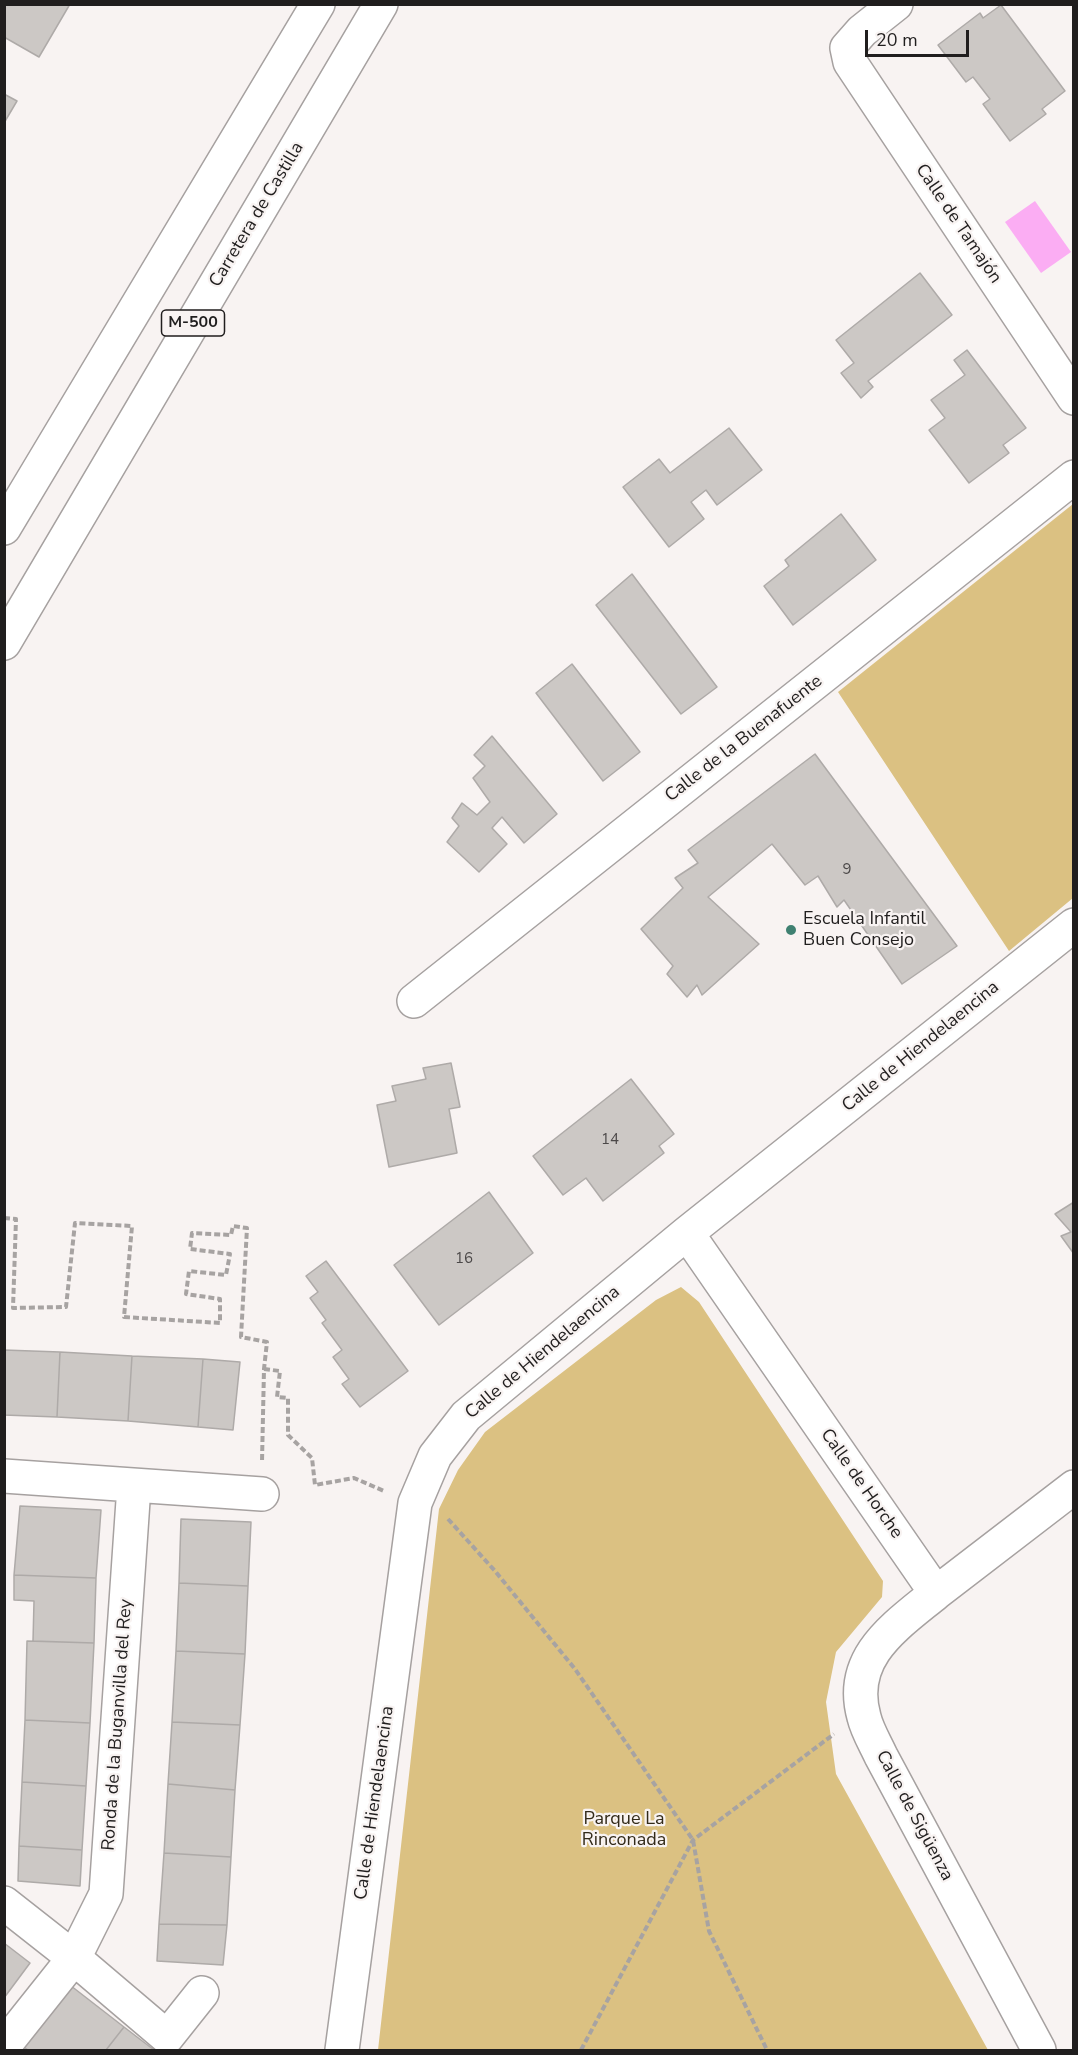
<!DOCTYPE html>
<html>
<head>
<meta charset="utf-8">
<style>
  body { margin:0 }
  #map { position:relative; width:1078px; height:2055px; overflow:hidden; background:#f8f3f2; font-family:"Nunito Sans",sans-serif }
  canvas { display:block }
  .frame { position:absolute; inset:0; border:6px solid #201e1e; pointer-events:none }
  .scale { position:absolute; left:865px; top:30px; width:104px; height:27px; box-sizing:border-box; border:3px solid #201e1e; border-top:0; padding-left:8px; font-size:18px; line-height:21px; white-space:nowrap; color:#201e1e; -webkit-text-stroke:4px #f8f3f2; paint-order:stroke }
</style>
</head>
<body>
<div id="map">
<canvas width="1078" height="2055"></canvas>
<div class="frame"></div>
<div class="scale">20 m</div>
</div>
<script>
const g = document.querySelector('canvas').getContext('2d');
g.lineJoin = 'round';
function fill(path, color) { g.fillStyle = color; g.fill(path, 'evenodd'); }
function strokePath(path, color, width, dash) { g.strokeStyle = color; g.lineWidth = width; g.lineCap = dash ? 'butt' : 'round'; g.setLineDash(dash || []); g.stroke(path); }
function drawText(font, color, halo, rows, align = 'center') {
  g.font = font + ' "Nunito Sans",sans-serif'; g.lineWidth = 4.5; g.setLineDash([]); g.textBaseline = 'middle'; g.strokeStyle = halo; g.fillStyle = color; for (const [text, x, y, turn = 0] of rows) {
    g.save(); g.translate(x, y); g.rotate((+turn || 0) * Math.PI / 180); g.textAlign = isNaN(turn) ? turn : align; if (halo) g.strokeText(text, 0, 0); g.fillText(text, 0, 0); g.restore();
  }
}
fill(new Path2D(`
  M1073 504V898L1009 951 838 692Z
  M681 1287 699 1302 883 1581 882 1597 836 1652 826 1702 836 1774 988 2050H378L439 1509 458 1470 485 1432 656 1300Z`), '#dbc182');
fill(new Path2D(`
  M1035 201 1071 252 1041 273 1005 222Z`), '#fbadf3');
const building = new Path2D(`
  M4 4H70L39 57 4 37Z
  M1001 5 1065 91 1042 109 1046 114 1010 141 983 104 990 99 973 77 966 82 938 45 980 13 983 18Z
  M4 94 17 101 4 123Z
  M920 273 952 315 868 381 873 387 861 398 841 373 854 363 836 340Z
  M967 350 1026 428 1003 445 1009 453 969 483 929 430 945 418 931 400 965 375 954 360Z
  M729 428 762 470 717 505 706 490 691 502 704 519 669 547 623 487 659 459 670 473Z
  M841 514 876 560 793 625 764 586 789 566 785 560Z
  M632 574 717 687 681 714 596 605Z
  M572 664 640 752 603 781 536 693Z
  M492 736 557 814 524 843 502 817 492 828 507 844 479 872 447 842 459 826 452 818 462 803 477 815 490 802 473 778 485 766 474 755Z
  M815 754 957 946 902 984 844 900 837 907 818 876 805 885 772 844 708 897 759 944 702 995 697 985 687 997 667 974 673 966 641 929 683 888 675 878 698 863 688 850Z
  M451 1063 460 1107 449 1109 457 1153 389 1167 377 1105 396 1101 392 1086 426 1079 423 1068Z
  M631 1079 674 1134 659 1146 664 1153 603 1201 586 1178 563 1195 533 1156Z
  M489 1192 533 1253 439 1325 394 1265Z
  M1074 1202V1254L1061 1236 1071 1232 1055 1214Z
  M326 1261 408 1371 360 1407 342 1384 349 1379 333 1357 342 1350 322 1323 326 1320 310 1298 318 1292 306 1276Z
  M4 1350 60 1352 57 1417 4 1415Z
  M60 1352 132 1356 128 1421 57 1417Z
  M132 1356 203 1359 198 1427 128 1421Z
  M203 1359 240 1362 233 1430 198 1427Z
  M20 1506 101 1510 96 1578 14 1575Z
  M181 1519 251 1522 248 1586 179 1583Z
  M14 1575 96 1578 94 1643 33 1641 34 1601 14 1600Z
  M179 1583 248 1586 245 1654 176 1651Z
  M27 1641 94 1643 90 1723 25 1720Z
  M176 1651 245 1654 240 1725 172 1722Z
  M25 1720 90 1723 86 1786 22 1782Z
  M172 1722 240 1725 235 1790 168 1784Z
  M22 1782 86 1786 82 1850 19 1846Z
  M168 1784 235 1790 231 1857 164 1853Z
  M19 1846 82 1850 80 1886 18 1881Z
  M164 1853 231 1857 227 1925 159 1924Z
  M159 1924 227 1925 223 1965 157 1961Z
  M4 1943 30 1963 4 1998Z
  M66 1982 124 2027 106 2050H28L18 2043Z
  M124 2027 154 2050H106Z`);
fill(building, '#ccc8c5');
strokePath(building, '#aeaaa8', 1.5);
const minor = new Path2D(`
  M896 4 862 31 847 48 850 62 1074 398
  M414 1001 1074 477
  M687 1233 936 1593 1074 1487
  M4 1476 262 1494
  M936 1593C896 1626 847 1657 864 1717 867 1730 875 1743 881 1756L1039 2050
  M4 1903 74 1958 167 2037 202 1993
  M4 2046 74 1958 106 1894 134 1486
  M342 2050 415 1503 435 1456 466 1416 687 1233 1074 925`);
const highway = new Path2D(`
  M4 528 318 4
  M4 643 381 4`);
strokePath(minor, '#a6a1a0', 36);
strokePath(highway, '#a6a1a0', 36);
strokePath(new Path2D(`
  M4 1218 16 1219 13 1308 66 1307 75 1223 132 1226 124 1317 220 1323V1299L186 1294 189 1271 226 1275 230 1254 190 1249 192 1233 231 1235 233 1226 247 1228 241 1337 267 1342 264 1369 262 1462
  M264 1369 280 1371 277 1397 288 1398V1435L312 1458 315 1485 354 1478 384 1491
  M448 1519 495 1571 575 1669 693 1840 709 1931 767 2050
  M581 2050 693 1840 834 1734`), '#a7a3a2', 4, [6, 3]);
strokePath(minor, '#fff', 33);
strokePath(highway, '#fff', 33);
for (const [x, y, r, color] of [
  [791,930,6,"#3f8071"]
]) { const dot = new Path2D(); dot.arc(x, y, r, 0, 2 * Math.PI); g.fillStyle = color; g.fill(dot); strokePath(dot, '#f8f3f2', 2); }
drawText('15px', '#4b4848', null, [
  ["9",847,870],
  ["14",610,1140],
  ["16",464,1259]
]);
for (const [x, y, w] of [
  [193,323,63]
]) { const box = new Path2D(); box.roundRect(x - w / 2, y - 13, w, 26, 4.5); g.fillStyle = '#f8f3f2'; g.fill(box); strokePath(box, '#201e1e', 1.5); }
drawText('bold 16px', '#201e1e', null, [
  ["M-500",193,323]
]);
drawText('18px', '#201e1e', '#f8f3f2', [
  ["Carretera de Castilla",257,215,-59],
  ["Calle de Tamajón",958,224,56],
  ["Calle de la Buenafuente",744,739,-38],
  ["Calle de Hiendelaencina",921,1047,-39],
  ["Calle de Hiendelaencina",543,1353,-40],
  ["Calle de Horche",861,1484,55],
  ["Ronda de la Buganvilla del Rey",118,1725,-86],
  ["Calle de Hiendelaencina",375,1803,-82],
  ["Calle de Sigüenza",914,1816,62]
]);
drawText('18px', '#201e1e', '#f8f3f2', [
  ["Escuela Infantil",803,920],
  ["Buen Consejo",803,941]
], 'left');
drawText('18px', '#322a19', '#f8f3f2', [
  ["Parque La",624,1820],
  ["Rinconada",624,1841]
]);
</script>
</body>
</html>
